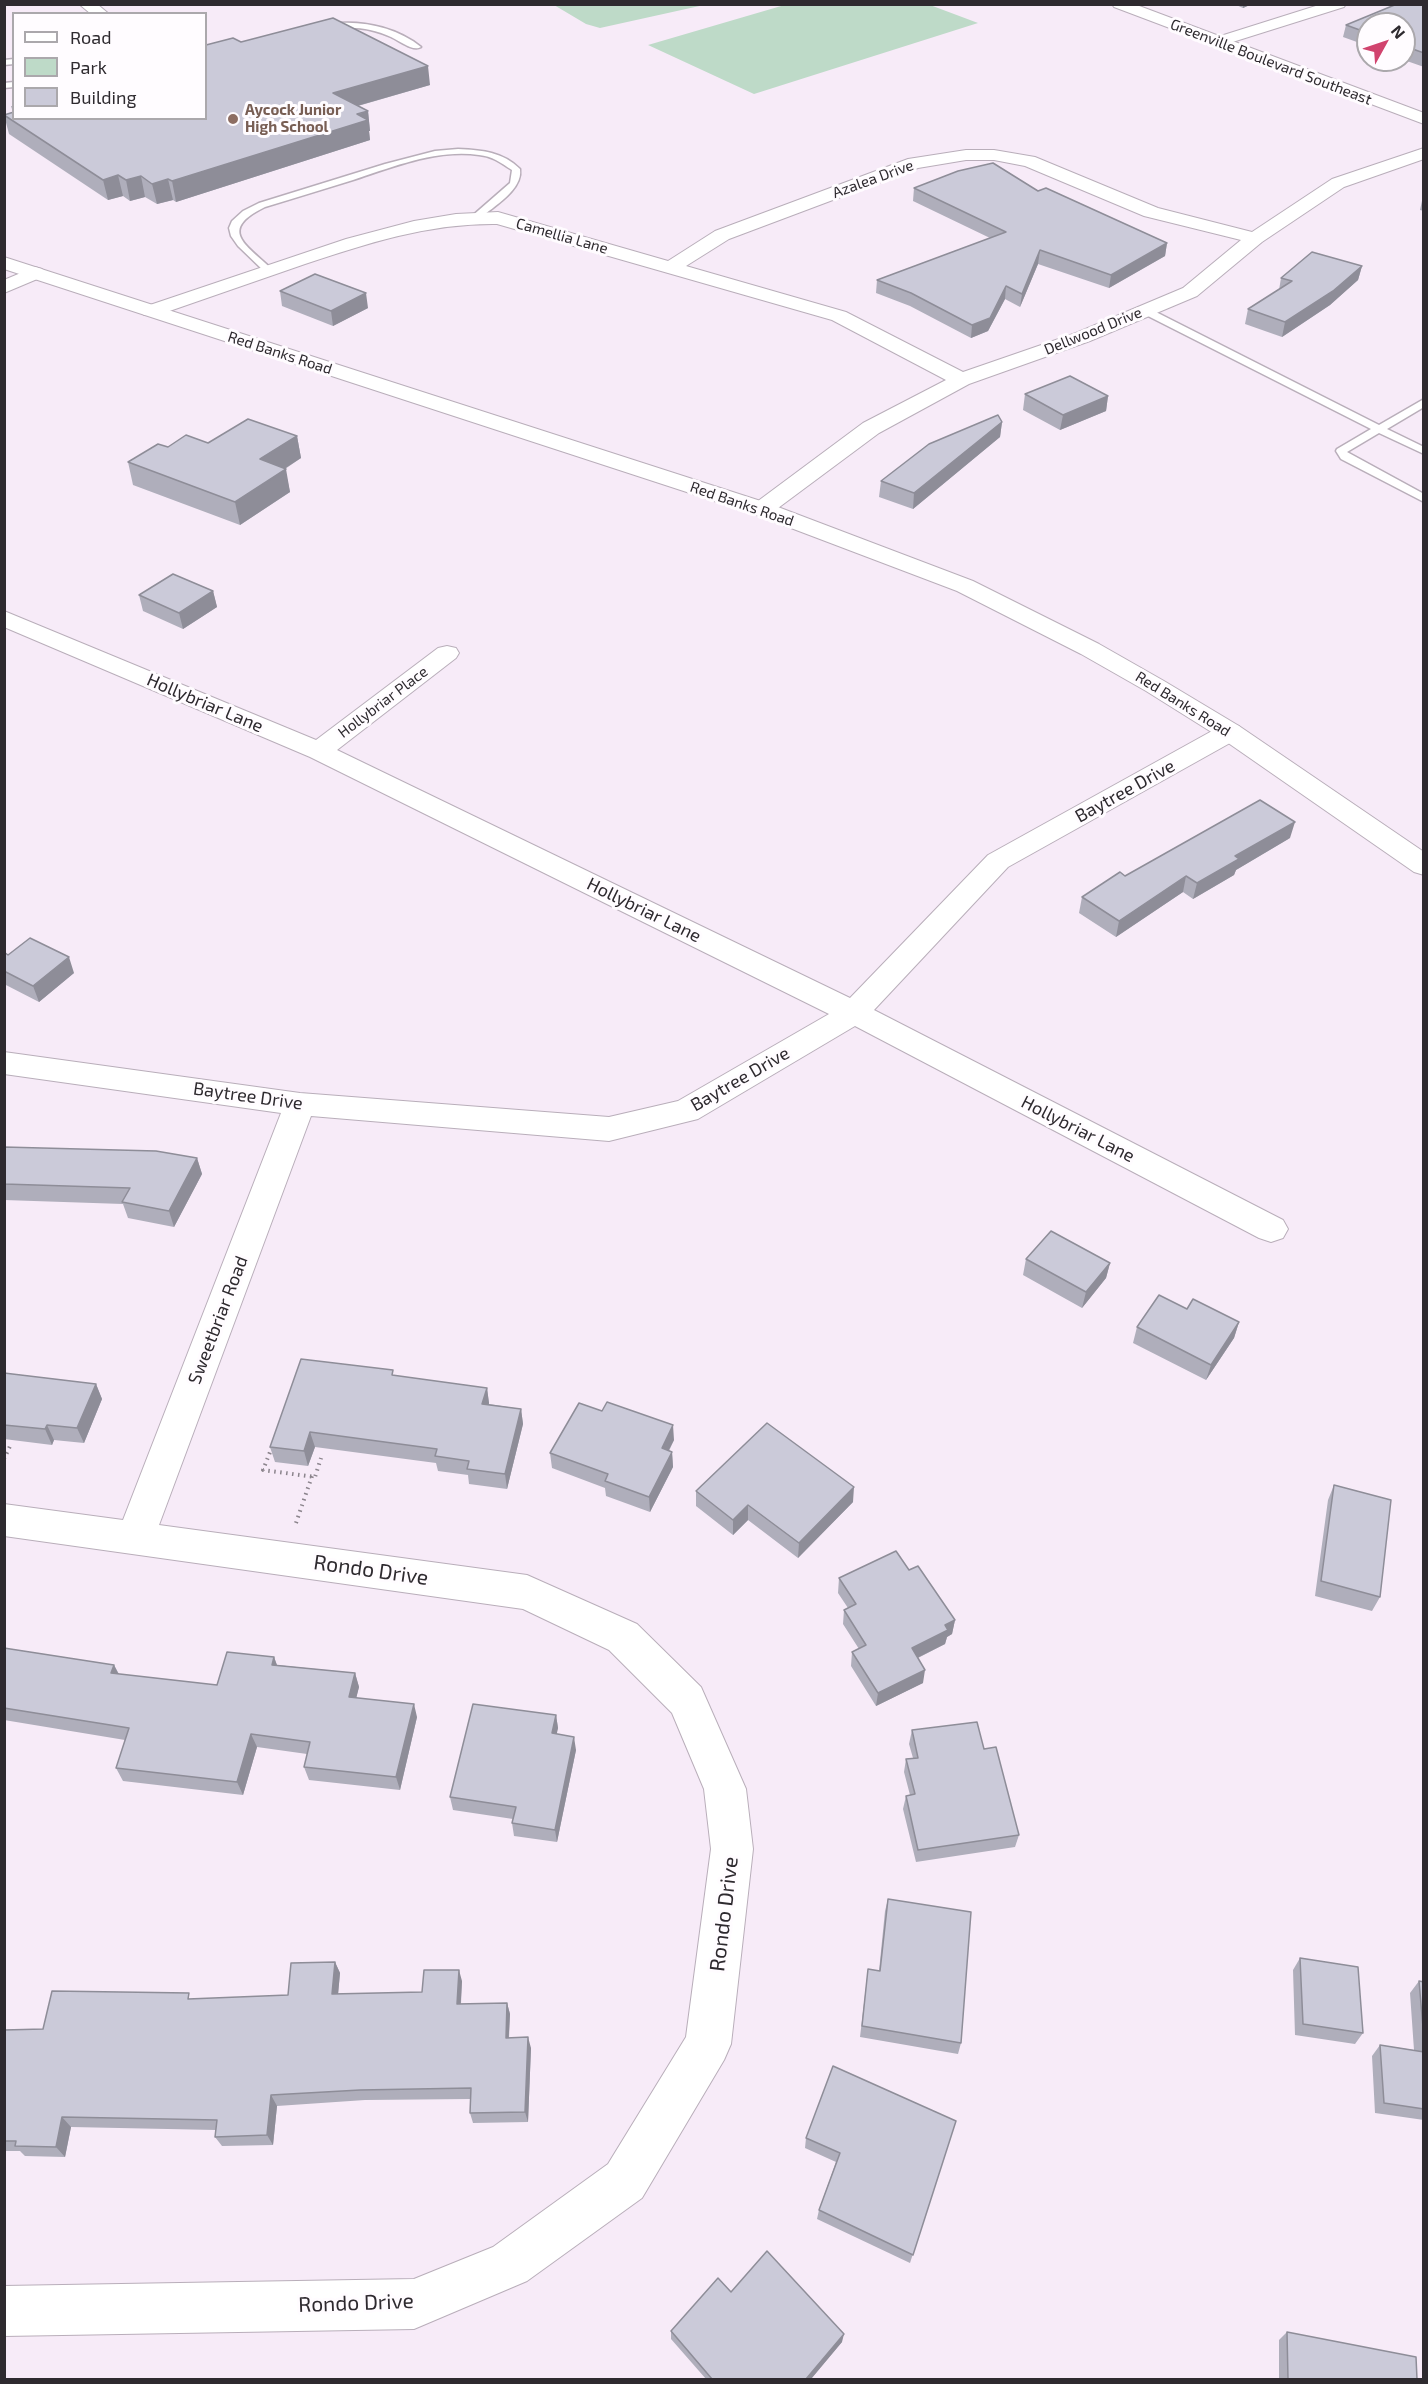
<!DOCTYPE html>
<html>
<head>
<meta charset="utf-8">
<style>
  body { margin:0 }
  #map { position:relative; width:1428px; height:2384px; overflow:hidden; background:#f7ebf8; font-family:"Exo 2",sans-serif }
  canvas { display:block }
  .frame { position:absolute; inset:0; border:6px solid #2e2a2f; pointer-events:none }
  .legend { position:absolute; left:12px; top:12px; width:195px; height:108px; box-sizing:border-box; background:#fffcff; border:2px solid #aba8ac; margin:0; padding:8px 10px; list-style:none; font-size:18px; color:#2e2a2f }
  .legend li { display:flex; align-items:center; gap:12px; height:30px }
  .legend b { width:30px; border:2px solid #aba8ac }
  .north { position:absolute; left:1356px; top:12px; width:60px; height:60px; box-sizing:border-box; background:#fffcff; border:2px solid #aba8ac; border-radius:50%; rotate:50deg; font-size:16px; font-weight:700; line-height:24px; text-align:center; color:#2e2a2f }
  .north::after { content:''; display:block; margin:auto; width:21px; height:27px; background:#d1436e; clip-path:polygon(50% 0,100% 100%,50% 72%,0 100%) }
</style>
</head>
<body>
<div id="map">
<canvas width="1428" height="2384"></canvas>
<div class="frame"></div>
<ul class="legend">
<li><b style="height:8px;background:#fff"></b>Road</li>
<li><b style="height:16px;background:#bedac8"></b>Park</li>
<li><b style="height:16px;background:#cbcad9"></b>Building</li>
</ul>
<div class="north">N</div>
</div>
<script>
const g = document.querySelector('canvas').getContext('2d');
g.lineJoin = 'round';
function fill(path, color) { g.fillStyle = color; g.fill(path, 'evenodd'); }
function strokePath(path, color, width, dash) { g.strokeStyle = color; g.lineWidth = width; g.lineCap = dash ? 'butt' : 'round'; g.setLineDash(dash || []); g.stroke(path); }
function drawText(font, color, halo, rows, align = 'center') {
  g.font = font + ' "Exo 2",sans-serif'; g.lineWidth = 6; g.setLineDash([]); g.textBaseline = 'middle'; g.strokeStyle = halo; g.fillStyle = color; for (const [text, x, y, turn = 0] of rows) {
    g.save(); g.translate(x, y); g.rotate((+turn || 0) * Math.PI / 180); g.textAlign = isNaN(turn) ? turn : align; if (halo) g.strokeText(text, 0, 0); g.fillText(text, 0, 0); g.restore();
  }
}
fill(new Path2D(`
  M788 4 930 5 978 23 754 94 648 45Z
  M554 5H704L600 28 586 24Z`), '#bedac8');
const service = new Path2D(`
  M339 23C367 21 399 29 421 47 413 52 400 41 391 37 369 27 350 26 326 30L322 28Z
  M14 59V64L4 65V60Z
  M14 82V87L4 88V83Z
  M458 149C482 150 503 152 520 169 523 190 494 206 479 219L471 217 510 183 512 170C501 163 492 156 479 155 436 149 393 167 353 180 324 189 295 198 265 207 218 230 245 244 272 269V273H266L238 246 231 236 229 228 232 221 243 211 259 203 385 164 435 151Z
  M1142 309H1150L1379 425 1424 399V407L1387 429 1424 447V454L1379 433 1347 452 1424 494V502L1341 459 1336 451 1337 449 1371 429 1142 313Z`);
const minor = new Path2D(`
  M79 4H97L109 14H91Z
  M1322 4H1346L1344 7 1223 45 1217 47 1209 42 1211 39Z
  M1424 148V159L1344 187 1262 242 1197 296 1090 341 969 384 879 433 770 514 762 516 754 514 751 509 754 504 863 423 946 380 832 320 497 224C430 223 368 243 305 264 256 281 207 298 158 315H144L141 311 144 307 346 239 414 221 456 214 498 212 668 261 715 231 908 159 966 150H994L1035 157 1158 208 1252 232 1332 179ZM966 160H994L1025 166 1144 216 1241 240 1183 288 1076 333 963 372 846 312 686 266 729 239 918 168Z
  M35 267 42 269 45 273 42 277 4 293V280Z
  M4 611 316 740 438 648 447 646 456 648 459 653 456 658 337 750 850 998 988 855 1221 726 1230 724 1239 726 1243 732 1239 738 1008 867 874 1010 1283 1220 1288 1229 1283 1238 1271 1242 1259 1238 855 1026 698 1119 609 1141 311 1116 159 1525 527 1575 637 1624 701 1687 746 1789 753 1849 731 2044 724 2060 642 2198 527 2281 414 2329 4 2336V2286L414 2279 493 2247 608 2164 686 2037 711 1849 704 1789 672 1713 609 1650 523 1609 4 1536V1504L123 1520 281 1113 4 1074V1052L300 1093 609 1117 678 1101 829 1014 310 757 4 627Z`);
const tertiary = new Path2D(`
  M4 257 770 504 973 581 1099 644 1164 681 1239 726 1424 852V875L1414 872 1221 738 1146 691 1081 654 957 591 754 514 4 269Z`);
const trunk = new Path2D(`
  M1112 4H1134L1424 113V124L1114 7Z`);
strokePath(service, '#b9aeba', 3);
strokePath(minor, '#b9aeba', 2);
strokePath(tertiary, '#b9aeba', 2);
strokePath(trunk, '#b9aeba', 2);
strokePath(new Path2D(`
  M272 1447 263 1470 315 1477 321 1458
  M4 1459 11 1444
  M296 1523 312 1476`), '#8b848c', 4, [1.5, 4.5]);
fill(service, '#fff');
fill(minor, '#fff');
fill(tertiary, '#fff');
fill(trunk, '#fff');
fill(new Path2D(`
  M1234 4H1252L1243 8Z
  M1424 4V67L1404 60V24H1368V46L1343 37 1346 25Z
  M241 42 430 85 358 106 368 111 370 131H369L370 140 176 202 173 200 157 204 145 197 130 201 123 196 108 200 9 134 4 115 13 112 11 106H14V118Z
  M914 188 1038 191 1167 243 1165 256 1109 288 1038 264 1020 307 1005 299 988 331 971 338 910 306 876 293 877 280 990 238 913 201Z
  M1423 196H1424V211L1420 210Z
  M1362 266 1358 280 1330 305 1282 337 1245 324 1248 309 1279 290 1281 278Z
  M280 291 368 308 333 326 282 306Z
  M1025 394 1108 396 1106 411 1060 430 1023 410Z
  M1002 422 1000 437 913 509 879 497 881 481Z
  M297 436 301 458 285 469 290 492 240 525 133 485 128 462 168 447Z
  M213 591 217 607 183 629 143 611 139 595Z
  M1290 838 1236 870 1234 875 1193 899 1183 892 1116 937 1079 913 1082 897 1125 876Z
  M4 952 8 955 74 973 39 1002 4 984Z
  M4 1147 197 1158 202 1174 174 1227 128 1218 123 1204 4 1200Z
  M1026 1259 1110 1263 1106 1278 1082 1308 1023 1275Z
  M1187 1309 1239 1322 1234 1338 1206 1380 1133 1343 1137 1327Z
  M4 1373 96 1384 102 1399 84 1443 54 1440 52 1445 4 1439Z
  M394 1376 487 1388 489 1404 521 1409 523 1424 507 1489 469 1484 468 1475 438 1471 436 1463 315 1447 308 1466 275 1462 270 1447Z
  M674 1440 669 1451 672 1452 673 1467 650 1512 606 1496 605 1488 552 1468 550 1453Z
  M1334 1485 1380 1597 1372 1611 1315 1596 1328 1500Z
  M696 1491 853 1502 798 1558 748 1520 733 1535 696 1506Z
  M909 1570 955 1620 952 1634 947 1637 945 1644 918 1658 923 1683 876 1706 851 1666 852 1652 859 1649 843 1624 844 1610 848 1608 838 1593 839 1578Z
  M4 1648 114 1665 119 1674 217 1685 274 1657 277 1665 355 1673 359 1687 356 1698 417 1717 400 1790 309 1780 304 1767 307 1754 257 1747 243 1795 123 1781 116 1768 125 1740 4 1720Z
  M556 1715 558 1728 556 1734 576 1750 557 1842 514 1836 512 1823 513 1819 453 1810 450 1797Z
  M912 1730 984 1749 1019 1835 1015 1847 916 1862 903 1809 906 1796 910 1795 904 1772 906 1759 913 1758 909 1744Z
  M888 1899 961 2043 958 2054 860 2037 868 1969 879 1971 885 1911Z
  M1300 1958 1363 2033 1355 2044 1295 2035 1293 1970Z
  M335 1962 340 1973 338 1994 422 1992 462 1981 461 2004 507 2003 510 2014 509 2038 531 2048 528 2122 473 2123 470 2113 471 2099 365 2100 277 2106 273 2145 222 2146 215 2137 216 2130 71 2127 65 2157 25 2156 20 2151H4V2030L43 2029 193 1999 288 1995Z
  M1419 1981 1424 1982V2120L1375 2113 1372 2056 1380 2045 1414 2050 1410 1993Z
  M956 2121 910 2263 817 2219 819 2210 836 2162 805 2148 806 2138Z
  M731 2292 842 2342 811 2379H706L671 2339V2331Z
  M1287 2332 1417 2379H1279V2340Z`), '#afaebb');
fill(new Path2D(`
  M1243 4H1252L1243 8Z
  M428 66 430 85 336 112 333 93Z
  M368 111 370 131H369L370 140 176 202 172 181Z
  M118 175 123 196 108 200 103 180Z
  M141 176 145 197 130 201 126 180Z
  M168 179 173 200 157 204 152 184Z
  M1167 243 1165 256 1109 288 1111 275Z
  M1040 250 1038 264 1020 307 1022 294Z
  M1362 266 1358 280 1330 305 1282 337 1285 322Z
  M1006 286 1005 299 988 331 971 338 972 325Z
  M366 293 368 308 333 326 331 311Z
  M1108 396 1106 411 1060 430 1063 415Z
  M1002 422 1000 437 913 509 914 493Z
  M297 436 301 458 264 482 260 459Z
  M286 469 290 492 240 525 235 502Z
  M213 591 217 607 183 629 179 613Z
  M1295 822 1290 838 1236 870 1234 875 1193 899 1197 883 1235 856Z
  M1186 876 1183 892 1116 937 1119 921Z
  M69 957 74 973 39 1002 33 986Z
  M197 1158 202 1174 174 1227 169 1211Z
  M1110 1263 1106 1278 1082 1308 1086 1292Z
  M1239 1322 1234 1338 1206 1380 1211 1365Z
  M96 1384 102 1399 84 1443 77 1428Z
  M487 1388 489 1403 485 1419 482 1404Z
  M521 1409 523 1424 507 1489 505 1474Z
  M47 1425 54 1440 52 1445 45 1429Z
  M673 1425 674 1440 662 1463V1448Z
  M310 1432 315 1447 308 1466 304 1451Z
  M672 1452 673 1467 650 1512 649 1497Z
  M854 1487 853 1502 798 1558 799 1543Z
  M748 1505V1520L733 1535V1520Z
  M955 1620 952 1634 947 1637 945 1644 909 1662 912 1648 945 1625Z
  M274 1657 279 1671 272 1665Z
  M114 1665 121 1679 111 1673Z
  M925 1670 923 1683 876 1706 878 1693Z
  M355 1673 359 1687 353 1711 349 1697Z
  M414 1704 417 1717 400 1790 396 1777Z
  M556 1715 558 1728 554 1747 552 1733Z
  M251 1734 257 1747 243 1795 237 1782Z
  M574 1737 576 1750 557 1842 555 1830Z
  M335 1962 340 1973 337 2006 332 1994Z
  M459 1970 462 1981 460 2015 457 2004Z
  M507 2003 510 2014 508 2049 506 2038Z
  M528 2037 531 2048 528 2122 525 2112Z
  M271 2095 277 2106 273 2145 267 2135Z
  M62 2117 71 2127 65 2157 56 2147Z
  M844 2334 842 2342 811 2379H806Z`), '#8e8d98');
const building = new Path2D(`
  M1397 4H1424V53L1404 46V24H1368V33L1346 25Z
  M333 18 428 66 333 93 368 111 357 114 368 120 172 181 168 179 152 184 141 176 126 180 118 175 103 180 4 115 14 112V118H206V45L233 38 241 42Z
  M993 163 1038 191 1046 188 1167 243 1111 275 1040 250 1022 294 1006 286 990 318 972 325 911 293 877 280 1006 232 914 188 958 171Z
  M1312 252 1362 266 1333 291 1285 322 1248 309 1292 281 1281 278Z
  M315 274 366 293 331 311 280 291Z
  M1070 376 1108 396 1063 415 1025 394Z
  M998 415 1002 422 914 493 881 481 929 444Z
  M248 419 297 436 260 459 286 469 235 502 128 462 158 444 168 447 186 435 208 443Z
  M173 574 213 591 179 613 139 595Z
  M1260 800 1295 822 1235 856 1239 859 1197 883 1186 876 1119 921 1082 897 1120 872 1125 876Z
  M30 938 69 957 33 986 4 971V952L8 955Z
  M4 1147 156 1151 197 1158 169 1211 122 1202 130 1188 4 1184Z
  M1051 1231 1110 1263 1086 1292 1026 1259Z
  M1159 1295 1187 1309 1193 1299 1239 1322 1211 1365 1137 1327Z
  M301 1359 393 1370 392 1375 487 1388 482 1404 521 1409 505 1474 467 1469 469 1461 435 1456 437 1449 310 1432 304 1451 270 1447Z
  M4 1373 96 1384 77 1428 47 1425 45 1429 4 1425Z
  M607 1402 673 1425 662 1448 672 1452 649 1497 605 1481 608 1474 550 1453 579 1403 602 1411Z
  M767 1423 854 1487 799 1543 748 1505 733 1520 696 1491Z
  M1334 1485 1391 1500 1380 1597 1321 1581Z
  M896 1551 909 1570 918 1566 955 1620 945 1625 948 1630 912 1648 925 1670 878 1693 852 1652 866 1645 844 1610 856 1604 839 1578Z
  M4 1648 114 1665 111 1673 217 1685 227 1652 274 1657 272 1665 355 1673 349 1697 414 1704 396 1777 304 1767 310 1742 251 1734 237 1782 116 1768 129 1728 4 1708Z
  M473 1704 556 1715 552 1733 574 1737 555 1830 512 1823 516 1807 450 1797Z
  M977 1722 984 1749 996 1747 1019 1835 918 1850 906 1796 915 1794 906 1759 918 1758 912 1730Z
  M888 1899 971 1912 961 2043 862 2026 868 1969 880 1971Z
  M1300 1958 1358 1967 1363 2033 1303 2024Z
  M335 1962 332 1994 422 1992 424 1970H459L457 2004 507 2003 506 2038 528 2037 525 2112 470 2113 471 2088 360 2090 271 2095 267 2135 215 2137 217 2120 62 2117 56 2147 15 2146 16 2141H4V2030L43 2029 52 1991 189 1993 188 1999 288 1995 291 1963Z
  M1419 1981 1424 1982V2039Z
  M1380 2045 1424 2052V2109L1384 2103Z
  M833 2066 956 2121 913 2255 819 2210 840 2153 806 2138Z
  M767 2251 844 2334 806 2379H712L671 2331 718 2278 731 2292Z
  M1287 2332 1416 2357 1417 2379H1288Z`);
fill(building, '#cbcad9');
strokePath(building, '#8e8d98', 1.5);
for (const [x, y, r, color] of [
  [233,119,6,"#8d6e63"]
]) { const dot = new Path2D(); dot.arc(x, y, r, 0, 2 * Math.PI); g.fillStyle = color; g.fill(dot); strokePath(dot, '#fffcff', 2); }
drawText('15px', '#2e2a2f', '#fffcff', [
  ["Greenville Boulevard Southeast",1271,62,21],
  ["Azalea Drive",873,179,-20],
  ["Camellia Lane",562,236,16],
  ["Dellwood Drive",1093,331,-22],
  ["Red Banks Road",280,353,18],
  ["Red Banks Road",742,504,19],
  ["Hollybriar Place",383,702,-37],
  ["Red Banks Road",1183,704,32]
]);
drawText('bold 15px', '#785e54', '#fffcff', [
  ["Aycock Junior",245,110],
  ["High School",245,127]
], 'left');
drawText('18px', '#2e2a2f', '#fffcff', [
  ["Hollybriar Lane",205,703,23],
  ["Baytree Drive",1125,791,-29],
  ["Hollybriar Lane",644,910,26],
  ["Baytree Drive",740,1079,-30],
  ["Baytree Drive",248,1096,8],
  ["Hollybriar Lane",1078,1129,27],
  ["Sweetbriar Road",218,1320,-69]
]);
drawText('21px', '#2e2a2f', '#fffcff', [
  ["Rondo Drive",371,1570,8],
  ["Rondo Drive",724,1914,-83],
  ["Rondo Drive",356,2303,-2]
]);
</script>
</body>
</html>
